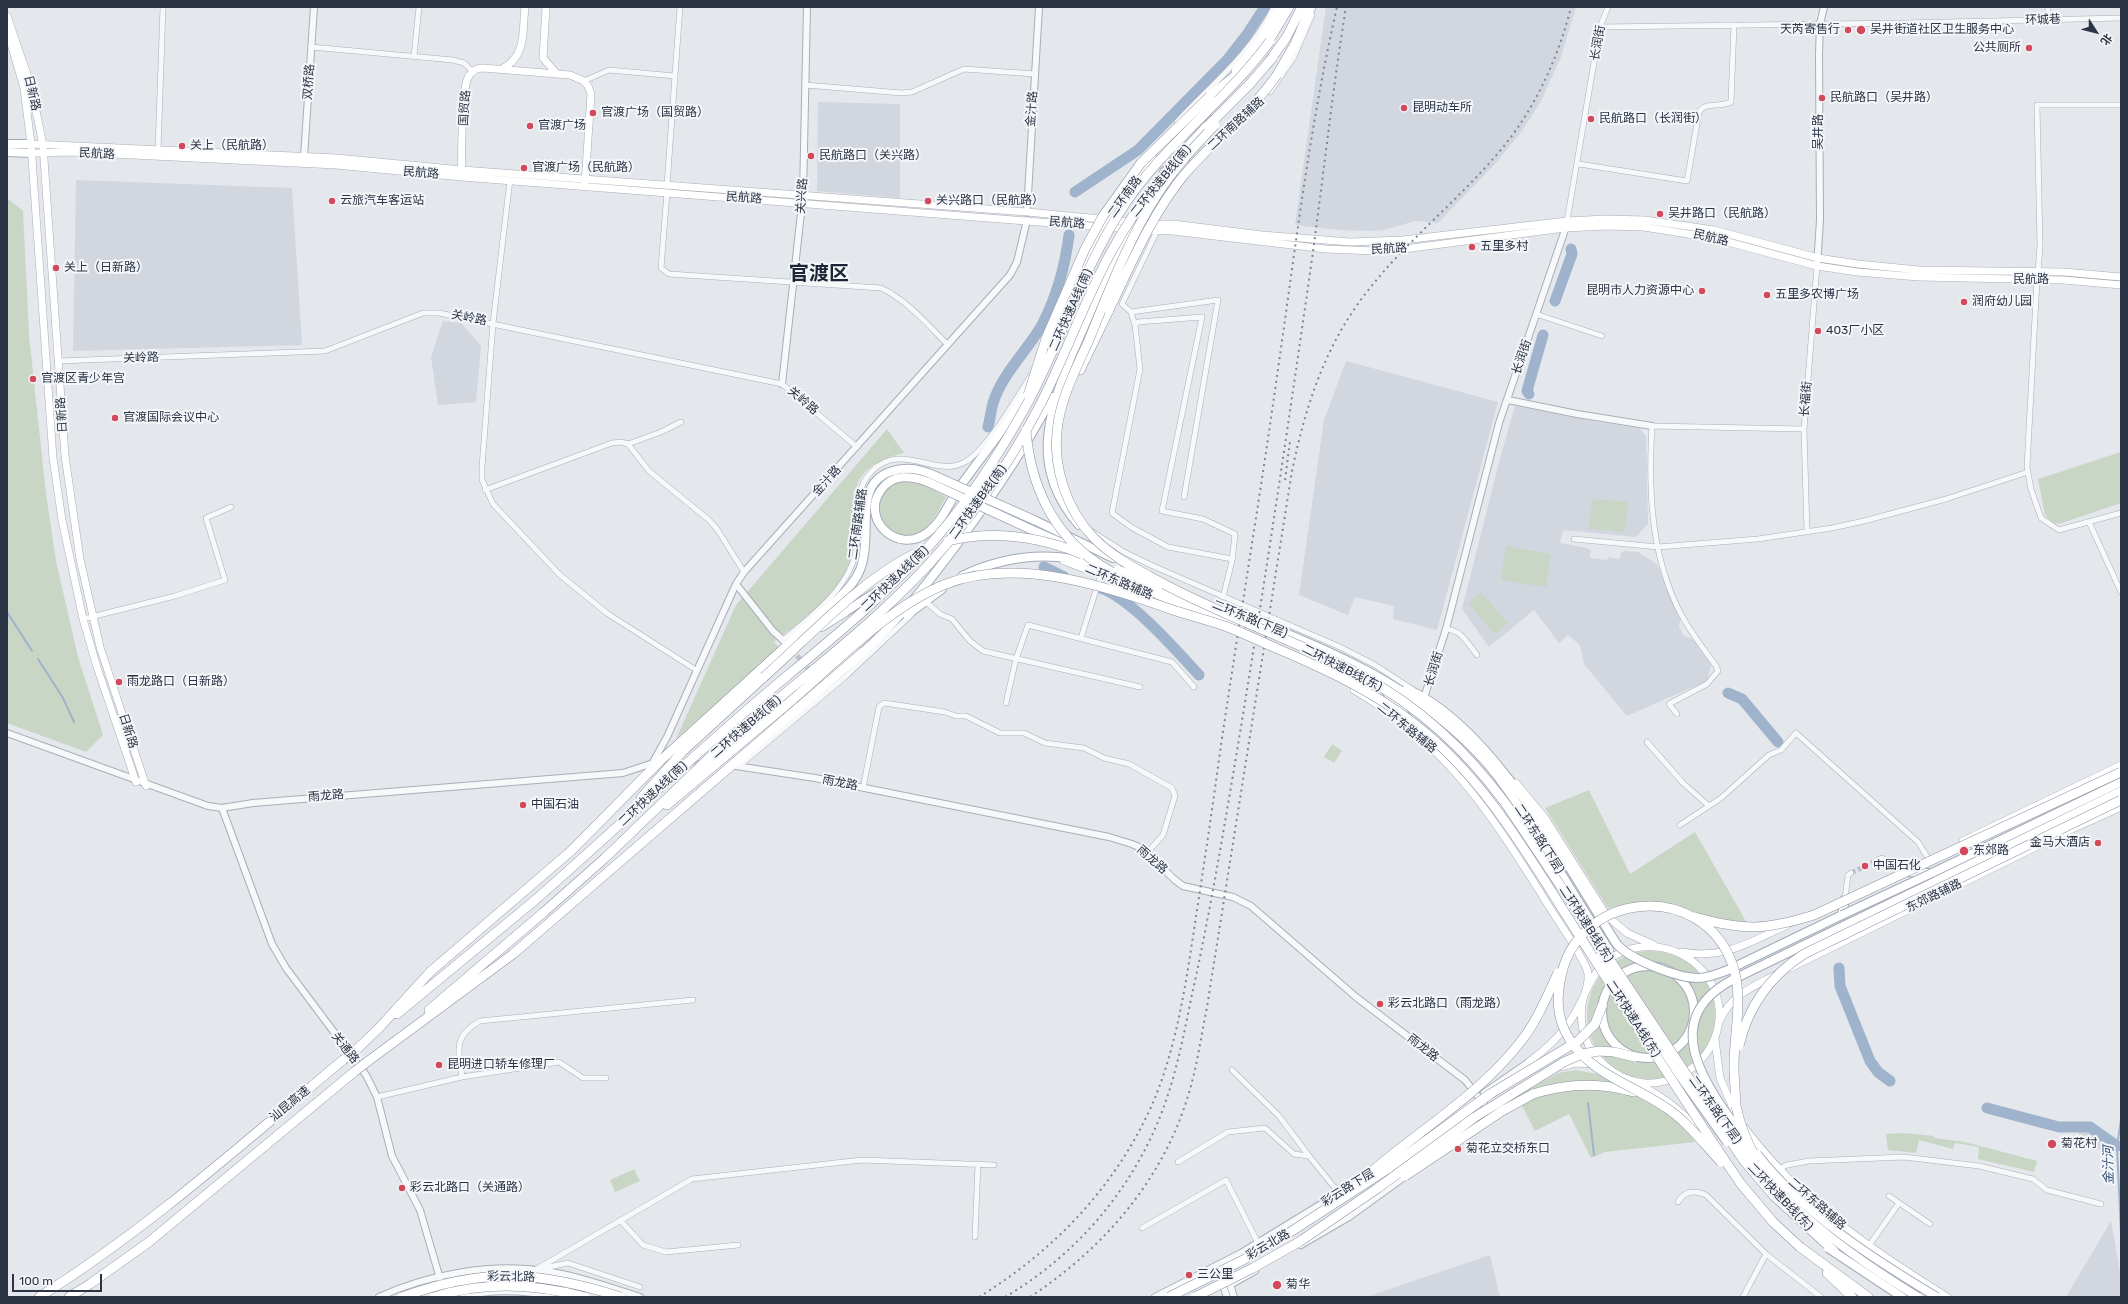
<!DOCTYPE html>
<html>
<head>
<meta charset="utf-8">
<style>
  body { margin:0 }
  #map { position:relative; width:2128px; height:1304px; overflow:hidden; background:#e4e7ec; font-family:Rubik,"Noto Sans SC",sans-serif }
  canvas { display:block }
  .frame { position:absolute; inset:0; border:8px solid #2b3445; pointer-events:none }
  .north { position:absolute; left:2076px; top:12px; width:40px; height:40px; -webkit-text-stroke:3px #f4f6f9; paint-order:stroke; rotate:126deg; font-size:11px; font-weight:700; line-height:16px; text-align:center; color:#2b3445 }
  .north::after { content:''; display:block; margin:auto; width:14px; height:18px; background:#2b3445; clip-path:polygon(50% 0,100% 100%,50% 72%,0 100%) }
  .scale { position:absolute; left:12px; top:1274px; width:90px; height:18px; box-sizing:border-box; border:2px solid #2b3445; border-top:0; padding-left:5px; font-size:12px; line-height:14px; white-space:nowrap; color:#2b3445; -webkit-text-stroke:3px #f4f6f9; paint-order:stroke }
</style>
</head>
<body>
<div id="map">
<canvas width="2128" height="1304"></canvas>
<div class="frame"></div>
<div class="north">北</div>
<div class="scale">100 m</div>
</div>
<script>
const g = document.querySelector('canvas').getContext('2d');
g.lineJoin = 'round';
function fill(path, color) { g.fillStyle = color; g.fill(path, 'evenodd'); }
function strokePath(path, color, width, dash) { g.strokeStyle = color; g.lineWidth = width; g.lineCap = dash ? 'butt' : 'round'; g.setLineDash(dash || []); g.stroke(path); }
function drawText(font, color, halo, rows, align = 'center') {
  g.font = font + ' Rubik,"Noto Sans SC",sans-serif'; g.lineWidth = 4; g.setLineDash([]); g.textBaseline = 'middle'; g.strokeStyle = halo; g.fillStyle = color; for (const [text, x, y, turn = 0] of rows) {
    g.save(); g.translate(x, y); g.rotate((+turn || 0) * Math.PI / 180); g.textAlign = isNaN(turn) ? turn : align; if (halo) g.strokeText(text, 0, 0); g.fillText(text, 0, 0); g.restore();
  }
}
fill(new Path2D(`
  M1326 7H1576L1561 57 1541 101 1522 131 1495 164 1438 223 1415 221 1384 230 1371 231 1339 230 1295 225Z
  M818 102 900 104V198L817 191Z
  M76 180 292 188 302 345 73 351Z
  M443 321 461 323 481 346 476 402 438 405 431 357Z
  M1346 361 1498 402 1437 630 1393 619 1394 606 1355 597 1348 615 1299 595 1324 420Z
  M1515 406 1597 422 1639 428 1646 436 1648 524 1636 537 1563 530 1560 543 1587 548 1591 551 1590 558 1607 560 1608 557 1620 559 1621 553 1624 551 1638 552 1657 564 1680 620 1679 627 1684 636 1693 639 1711 665 1707 681 1627 716 1584 664 1580 645 1568 635 1559 643 1534 610 1489 647 1462 609 1499 462Z
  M2080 1129 2087 1130 2096 1133 2111 1145 2113 1153 2085 1146 2084 1148 2076 1146Z
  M2111 1221 2121 1278V1297H2066Z
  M1490 1255 1500 1297H1367L1378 1293Z`), '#d2d6de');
fill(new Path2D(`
  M7 198 23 211 29 335 46 494 56 561 78 657 103 735 86 752 7 723Z
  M887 429 904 453C882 458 857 469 855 495 854 509 857 524 855 538 854 551 849 567 843 578 830 602 795 625 774 642L779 648 676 739 736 605Z
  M2121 452V503L2062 523 2054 524 2045 515 2038 479Z
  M902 481 924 485 946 497C940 508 934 521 924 530 889 558 856 491 902 481Z
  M1592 499 1628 502 1625 532 1589 529Z
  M1506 546 1551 554 1546 587 1501 580Z
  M1481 592 1508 623 1494 634 1468 603Z
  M1332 744 1342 751 1334 763 1324 757Z
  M1589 790 1630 874 1695 832 1748 925 1648 904 1608 908 1545 808Z
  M1587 1015a64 64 0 1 1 128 0a64 64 0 1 1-128 0Z
  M1576 1070 1607 1076 1670 1105 1695 1142 1605 1152 1591 1158 1569 1114 1535 1131 1517 1096 1558 1073Z
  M1903 1133 1934 1136V1138L1965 1142 2037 1161 2034 1172 1978 1159 1979 1147 1955 1143 1953 1149 1919 1140 1916 1153 1888 1150 1886 1134Z
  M634 1169 640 1181 615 1192 610 1180Z`), '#c9d6c5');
strokePath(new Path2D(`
  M7 612 32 651
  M38 659 63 698 74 722
  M1588 1103 1594 1155
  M2121 1120 2117 1146 2121 1233`), '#9fb4cc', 2);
strokePath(new Path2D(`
  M1075 192 1138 150 1228 59 1246 36 1265 7
  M1555 301 1572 254 1571 249
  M1529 394 1527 391 1543 335
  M988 427C990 419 991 411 993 403 1002 374 1027 351 1042 325 1057 296 1065 267 1069 235
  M1044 567 1064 577
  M1100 588C1130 597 1178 652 1199 675
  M1728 693 1742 699 1778 742
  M1839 968 1840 986 1870 1061 1878 1072 1890 1081
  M1987 1108 2059 1127H2090L2117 1146`), '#9fb4cc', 11);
strokePath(new Path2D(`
  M792 650 825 688
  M1851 873 1879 859`), '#bfc3cb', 5, [5, 2.5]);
strokePath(new Path2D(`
  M658 762 704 763`), '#bfc3cb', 6, [6, 3]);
const minor = new Path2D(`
  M2048 20V7
  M1600 27 1904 23 2121 18
  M311 47 453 60 464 63 473 72
  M414 56 419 7
  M584 81 609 70 675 76
  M805 85 902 93 912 92 964 69 1035 74
  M1270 92 1294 57 1312 15
  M1177 122C1211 85 1252 53 1274 7
  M158 150 163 7
  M1579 164 1687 181 1699 112C1706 101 1720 108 1731 102L1734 25
  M1176 173 1191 163
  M510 180 493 323 482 467V480L493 504 560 575 608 614 693 668
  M667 185 680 7
  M667 192 661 268 669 274 881 288C907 300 928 325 948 345
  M1567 221 1600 27 1608 7
  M1157 231 1122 304 1131 312 1218 300 1184 497
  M2038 272 2040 246 2037 105H2121
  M2037 279 2027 467 2031 489 2041 518 2059 530 2121 513
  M1131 312 1135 325
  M1536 314 1602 336
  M58 361 325 351 423 313H439L782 384 857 447
  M628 444 661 432 681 422
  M485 490 612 443 621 442 628 444 649 471 709 520 717 529 744 572
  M2089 522 2121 592
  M1093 532 1124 552 1153 566 1340 647 1375 665 1412 689
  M1807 532 1804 429 1817 266
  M1574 539 1658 547 1758 539 1832 528 1864 521 1946 499 2028 472
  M1223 597 1232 561 1235 534 1203 519 1162 511 1202 317 1138 322 1135 325 1140 369 1112 513 1131 527 1168 547 1232 559
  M926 602 940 614 952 619 970 641 983 651 1140 687
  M83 619 175 596 225 580 206 518 231 507
  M1446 629C1462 630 1468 644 1477 655
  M1081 638 1101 574
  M784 642 783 640C809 618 841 595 853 562 864 534 848 496 871 472 901 441 934 477 963 463 985 453 1018 396 1031 375
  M1006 703 1016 659 1028 625 1172 662 1194 687
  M1677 714 1669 704 1707 684 1718 671 1716 666C1706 652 1695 638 1686 623 1651 564 1648 493 1652 426L1804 429
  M1647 742 1683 783 1709 806
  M739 766 845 677 911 615
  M863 788 879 707 884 703 945 712 956 716H966L1000 733H1024L1045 743 1084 748 1104 758 1129 764 1172 788 1175 796 1163 835 1147 853
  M1680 825 1721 798 1769 755 1781 750 1796 733 1918 842 1928 858
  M1879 859 1882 858 1899 872
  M1845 899 1848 875 1851 873
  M1232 1070 1279 1116 1309 1156
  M462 1077C458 1051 453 1036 480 1021L693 1000
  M377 1097 462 1077 559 1062 583 1078H606
  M1178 1162 1228 1132 1265 1128 1294 1154 1309 1156 1339 1193
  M1779 1169 1787 1165 1809 1161 1904 1157 1979 1166 2033 1179 2047 1190 2101 1204
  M1889 1196 1930 1224
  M1678 1202C1684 1191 1695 1190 1706 1195L1766 1254 1821 1297
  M620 1220 643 1245 666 1252 738 1245
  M1142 1228 1226 1180 1258 1243
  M975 1237 978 1164
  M1868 1247 1899 1203
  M539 1269 568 1263 640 1287
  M535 1270 692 1179 862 1160 994 1165
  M1743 1297 1766 1254`);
const tertiary = new Path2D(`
  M304 157 314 7
  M1027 212 1039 7
  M1817 266 1820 220 1819 54 1820 24 1824 7
  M782 384 803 195 807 7
  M1508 400 1577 414 1652 426
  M736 584 773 631 783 640
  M1423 701 1446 629 1499 423 1567 224
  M7 733 208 806 222 808 253 803 623 773 656 762
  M653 762 667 737 736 584 744 572 1010 275 1017 262 1027 220
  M736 766 815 778 1109 837 1132 844 1143 849 1175 880 1183 886 1233 897 1251 906 1356 997 1465 1080 1491 1113
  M222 808 272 944 286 968 366 1075 377 1097 392 1156 420 1210 443 1289
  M1484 1093 1530 1061
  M1301 1245 1349 1217 1407 1175
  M1224 1266 1234 1297
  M1218 1270 1227 1297
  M1230 1285 1255 1271
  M379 1297C429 1274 491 1263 546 1271 578 1276 609 1287 640 1297
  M462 1297C493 1288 528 1291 559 1297
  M1155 1297 1241 1253 1357 1182`);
const secondary = new Path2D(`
  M546 7 543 58 557 74
  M7 16 31 86 43 145 65 456 80 559 100 647 146 786
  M7 30 24 88 31 144 53 458 62 520 83 619 97 667 136 782
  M502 69C527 55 522 33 525 7
  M31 144 337 158 462 170 1027 212 1152 224H1173L1262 235 1350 242 1403 240 1567 221 1606 219 1645 220 1714 230 1818 258 1858 264 1919 270 2064 272 2121 277
  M32 153 72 152 336 165 462 177 1129 229
  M462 174C461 155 462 96 467 80 470 72 475 68 483 68L570 75 584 81 588 86 591 94 585 184
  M1143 230 1172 231 1326 249 1375 251 1404 249 1565 228 1607 226 1644 227 1713 238 1817 266 1857 272 1919 277 2063 280 2121 285
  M1064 561 1127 585
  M1354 690C1445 743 1487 808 1542 895 1556 919 1574 942 1586 967 1592 980 1584 991 1582 1005 1580 1019 1582 1033 1589 1046 1599 1065 1622 1081 1644 1083 1688 1086 1727 1046 1718 1001 1708 956 1656 933 1616 955 1590 969 1587 996 1572 1018 1561 1036 1546 1049 1530 1061
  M1516 783 1545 818 1607 916 1627 933 1654 945
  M1963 841 2121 765
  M1682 952C1723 960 1751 942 1787 925
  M1790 968 2072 829 2121 807
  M1720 1020C1731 995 1753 987 1775 975
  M1715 1040 1720 1078 1736 1115
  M1562 1067 1576 1063 1593 1064
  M1639 1085C1667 1098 1688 1116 1707 1141
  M1744 1127C1799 1201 1870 1249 1947 1297`);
const primary = new Path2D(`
  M7 144H31
  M7 152 32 153
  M1164 172 1212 120
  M1068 299C1090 248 1116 200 1155 160
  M1047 349 1063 310
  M1072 354C1047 417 1030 469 1079 525
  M1070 359 1106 276 1142 209
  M928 482C911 476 893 473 881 490 860 519 897 555 927 533 941 523 948 505 957 491 981 456 1009 425 1028 388
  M1034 520 1113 558
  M1030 529 1064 544
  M962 576C1006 555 1053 551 1099 565
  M1151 585 1241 625
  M836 601C847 590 858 579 862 564 868 543 864 523 867 502 871 469 905 463 931 474
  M845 612 884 587
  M1232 612C1325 648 1416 684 1485 761 1506 785 1523 813 1540 840 1563 876 1585 913 1609 950
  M907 615 942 589
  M863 652C900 619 928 583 957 544 992 497 1025 449 1052 397
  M1407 689C1491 724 1568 867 1616 943
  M1387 693C1402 707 1411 727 1425 741
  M1906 872 1932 873 2121 782
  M1602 1012a46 46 0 1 1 92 0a46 46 0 1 1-92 0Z
  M1728 970 1842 915 1845 899
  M1732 980 2121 791`);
const trunk = new Path2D(`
  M1265 47 1289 7
  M1268 63 1286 38 1302 7
  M1236 71 1260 42 1280 7
  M1277 75 1295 44 1311 7
  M1210 96 1245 68
  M1080 370 1109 310
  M1157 594 1209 618
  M641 798 683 751 764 677
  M667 805 784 707
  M534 901C619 827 700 748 787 676
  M544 912 605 858 710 757 795 685
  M1734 1071 1736 1106
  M1533 1094C1567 1083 1600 1082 1634 1092
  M1800 1247 1868 1297
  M1827 1273 1852 1297`);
const motorway = new Path2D(`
  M821 627 845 612
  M429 1010 544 912
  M397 1014 534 901
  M357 1049 379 1028 430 972 571 851 660 761 836 601
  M367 1062 513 954 863 652
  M39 1297C148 1229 244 1142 343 1060
  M69 1297 90 1284 149 1242 354 1072`);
strokePath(minor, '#a9aeb7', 6);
strokePath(tertiary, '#a9aeb7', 8);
strokePath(secondary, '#a9aeb7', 8);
strokePath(primary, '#a3abb8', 10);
strokePath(trunk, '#8b94a3', 10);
strokePath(motorway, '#8b94a3', 10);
strokePath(minor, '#f7f8fa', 5);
strokePath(tertiary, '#f7f8fa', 6);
strokePath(secondary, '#fff', 7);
strokePath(primary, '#fff', 8);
strokePath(trunk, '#fff', 9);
strokePath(motorway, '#fff', 9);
strokePath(new Path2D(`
  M1285 480 1290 441
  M979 1297C1055 1250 1115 1187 1152 1105 1176 1049 1185 989 1194 930 1203 871 1212 812 1220 752 1239 622 1261 492 1279 362 1296 244 1310 124 1337 7
  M1005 1297C1070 1259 1123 1200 1154 1131 1173 1089 1182 1044 1191 999 1208 923 1221 846 1234 769 1262 602 1287 434 1311 266 1323 180 1332 93 1346 7
  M1030 1297C1104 1248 1162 1181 1188 1096 1197 1067 1201 1037 1207 1007L1292 471C1305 409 1323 352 1360 301 1400 246 1455 204 1499 152 1534 111 1558 59 1571 7`), '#7d8696', 2, [2, 4]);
const primaryBridge = new Path2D(`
  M931 474 1034 520
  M928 482 1030 529
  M1842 915 1932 873
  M1616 943C1628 959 1678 978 1698 978 1708 978 1718 974 1728 970
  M1601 955 1680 1076 1727 1142
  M1732 980C1656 1021 1707 1088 1744 1137
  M1724 1124 1759 1168
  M1757 1154C1805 1215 1870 1257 1937 1297
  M1787 1199C1827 1238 1871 1268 1918 1297
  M1828 1248 1902 1297`);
const trunkBridge = new Path2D(`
  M1215 125C1194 147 1173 169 1157 195 1128 240 1109 291 1089 340 1076 369 1060 399 1057 431 1053 468 1067 510 1093 537 1112 557 1138 570 1162 583 1225 617 1295 640 1359 674 1420 707 1465 749 1506 804L1744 1161 1774 1196 1834 1251
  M1208 126 1249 85 1273 57
  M1109 310C1131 264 1152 214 1184 175 1214 140 1251 112 1277 75
  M1028 395 1047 336 1085 249 1103 216 1141 163 1210 96
  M1026 430C1030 483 1052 533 1097 563 1116 576 1137 585 1157 594
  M948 541C993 530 1040 537 1082 554
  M1118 570 1158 586
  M787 676C839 633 892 589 936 538 971 498 1001 451 1027 404 1062 339 1083 267 1125 204 1166 143 1227 100 1270 41
  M764 677C811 635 865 575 923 550
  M795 685C847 642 901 598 945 546 981 505 1012 458 1038 409 1064 360 1082 306 1109 256 1126 224 1146 195 1169 168
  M784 707C832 667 887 607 946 584 1015 557 1103 585 1170 609 1188 615 1207 620 1225 626 1243 633 1260 641 1278 649 1325 669 1371 690 1412 722 1484 776 1529 857 1577 932 1631 1016 1684 1101 1741 1184L1773 1222 1800 1247
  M1695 917C1744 931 1766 930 1814 915L2121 772
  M1739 1046C1748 1006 1770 976 1804 954L2121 800
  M1736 1106C1744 1145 1764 1174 1790 1204
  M1721 1162C1703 1143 1687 1121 1665 1107 1633 1085 1593 1075 1570 1040 1559 1023 1556 1002 1560 982 1574 890 1703 878 1733 966 1744 1000 1733 1037 1734 1071
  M1405 1176 1502 1111 1533 1094
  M1355 1186C1409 1136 1477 1099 1522 1040 1538 1019 1547 996 1558 973
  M402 1297C484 1267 539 1271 621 1297
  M434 1297C484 1281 536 1284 585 1297
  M1169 1297 1243 1260 1292 1231 1386 1170 1490 1094 1578 1041 1595 1024 1602 1006
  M1195 1297 1253 1268 1299 1242 1378 1188 1475 1117 1564 1062 1582 1054 1599 1051 1614 1052 1635 1057`);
const motorwayBridge = new Path2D(`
  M343 1060 357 1049
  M354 1072 367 1062`);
strokePath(primaryBridge, '#a3abb8', 10, []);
strokePath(trunkBridge, '#8b94a3', 10, []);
strokePath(motorwayBridge, '#8b94a3', 10, []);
strokePath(primaryBridge, '#fff', 8);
strokePath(trunkBridge, '#fff', 9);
strokePath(motorwayBridge, '#fff', 9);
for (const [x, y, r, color] of [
  [1848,30,4,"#d1495b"],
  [1861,30,5,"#d1495b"],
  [2029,48,4,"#d1495b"],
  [1822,98,4,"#d1495b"],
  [1404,108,4,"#d1495b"],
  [593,113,4,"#d1495b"],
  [1591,119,4,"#d1495b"],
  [530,126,4,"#d1495b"],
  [182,146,4,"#d1495b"],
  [811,156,4,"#d1495b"],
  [524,168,4,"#d1495b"],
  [332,201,4,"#d1495b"],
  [928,201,4,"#d1495b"],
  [1660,214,4,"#d1495b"],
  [1472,247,4,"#d1495b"],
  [56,268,4,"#d1495b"],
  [1702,291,4,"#d1495b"],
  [1767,295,4,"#d1495b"],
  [1964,302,4,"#d1495b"],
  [1818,331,4,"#d1495b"],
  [33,379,4,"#d1495b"],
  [115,418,4,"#d1495b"],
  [119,682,4,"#d1495b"],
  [523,805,4,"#d1495b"],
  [2098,843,4,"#d1495b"],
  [1964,851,5,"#d1495b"],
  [1865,866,4,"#d1495b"],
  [1380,1004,4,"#d1495b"],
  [439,1065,4,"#d1495b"],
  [2052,1144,5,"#d1495b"],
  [1458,1149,4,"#d1495b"],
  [402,1188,4,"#d1495b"],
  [1189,1275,4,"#d1495b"],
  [1277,1285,5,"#d1495b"]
]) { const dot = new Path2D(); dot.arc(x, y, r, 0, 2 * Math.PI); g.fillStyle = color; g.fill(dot); strokePath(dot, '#f4f6f9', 1.5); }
drawText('12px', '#2b3445', '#f4f6f9', [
  ["环城巷",2043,20,-2],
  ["长润街",1598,43,-80],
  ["双桥路",309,82,-86],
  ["日新路",32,93,77],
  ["国贸路",465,108,-86],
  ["金汁路",1032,109,-86],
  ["二环南路辅路",1236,124,-43],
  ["吴井路",1819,132,-90],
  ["民航路",97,154,3],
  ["民航路",421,173,5],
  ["二环快速B线(南)",1161,181,-51],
  ["关兴路",802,196,-86],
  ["二环南路",1125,197,-54],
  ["民航路",744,198,4],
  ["民航路",1067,223,5],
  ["民航路",1711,238,13],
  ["民航路",1389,249,-3],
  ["民航路",2031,280],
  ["二环快速A线(南)",1071,310,-66],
  ["关岭路",469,318,11],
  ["长润街",1522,357,-71],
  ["关岭路",141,358,-2],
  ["长福街",1806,399,-85],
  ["关岭路",803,401,40],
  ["日新路",62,415,-94],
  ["金汁路",827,481,-48],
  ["二环快速B线(南)",978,502,-54],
  ["二环南路辅路",858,524,-82],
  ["二环快速A线(南)",895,579,-44],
  ["二环东路辅路",1119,582,23],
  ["二环东路(下层)",1250,619,22],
  ["二环快速B线(东)",1342,668,27],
  ["长润街",1434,669,-73],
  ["二环快速B线(南)",746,727,-41],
  ["二环东路辅路",1407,728,39],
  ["日新路",128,731,72],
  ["雨龙路",840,783,11],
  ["二环快速A线(南)",653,794,-43],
  ["雨龙路",326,796,-5],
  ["二环东路(下层)",1539,839,57],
  ["雨龙路",1152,860,41],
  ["东郊路辅路",1934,896,-26],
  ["二环快速B线(东)",1586,924,57],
  ["二环快速A线(东)",1633,1019,57],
  ["关通路",345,1048,52],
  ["雨龙路",1423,1048,38],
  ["汕昆高速",290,1104,-40],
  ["二环东路(下层)",1715,1110,54],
  ["彩云路下层",1348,1188,-32],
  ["二环快速B线(东)",1780,1197,46],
  ["二环东路辅路",1817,1204,41],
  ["彩云北路",1268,1245,-30],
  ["彩云北路",511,1277,1]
]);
drawText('12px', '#2b3445', '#f4f6f9', [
  ["天芮寄售行",1840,30,"right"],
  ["吴井街道社区卫生服务中心",1870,30],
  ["公共厕所",2021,48,"right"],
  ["民航路口（吴井路）",1830,98],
  ["昆明动车所",1412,108],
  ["官渡广场（国贸路）",601,113],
  ["民航路口（长润街）",1599,119],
  ["官渡广场",538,126],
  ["关上（民航路）",190,146],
  ["民航路口（关兴路）",819,156],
  ["官渡广场（民航路）",532,168],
  ["云旅汽车客运站",340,201],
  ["关兴路口（民航路）",936,201],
  ["吴井路口（民航路）",1668,214],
  ["五里多村",1480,247],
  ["关上（日新路）",64,268],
  ["昆明市人力资源中心",1694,291,"right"],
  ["五里多农博广场",1775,295],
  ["润府幼儿园",1972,302],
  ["403厂小区",1826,331],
  ["官渡区青少年宫",41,379],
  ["官渡国际会议中心",123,418],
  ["雨龙路口（日新路）",127,682],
  ["中国石油",531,805],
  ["金马大酒店",2090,843,"right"],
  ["东郊路",1973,851],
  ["中国石化",1873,866],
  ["彩云北路口（雨龙路）",1388,1004],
  ["昆明进口轿车修理厂",447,1065],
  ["菊花村",2061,1144],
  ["菊花立交桥东口",1466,1149],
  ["彩云北路口（关通路）",410,1188],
  ["三公里",1197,1275],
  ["菊华",1286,1285]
], 'left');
drawText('italic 13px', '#34527a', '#f4f6f9', [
  ["金汁河",2109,1165,-91]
]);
drawText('bold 20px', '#1d2536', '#f4f6f9', [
  ["官渡区",819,274]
]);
</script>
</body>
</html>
